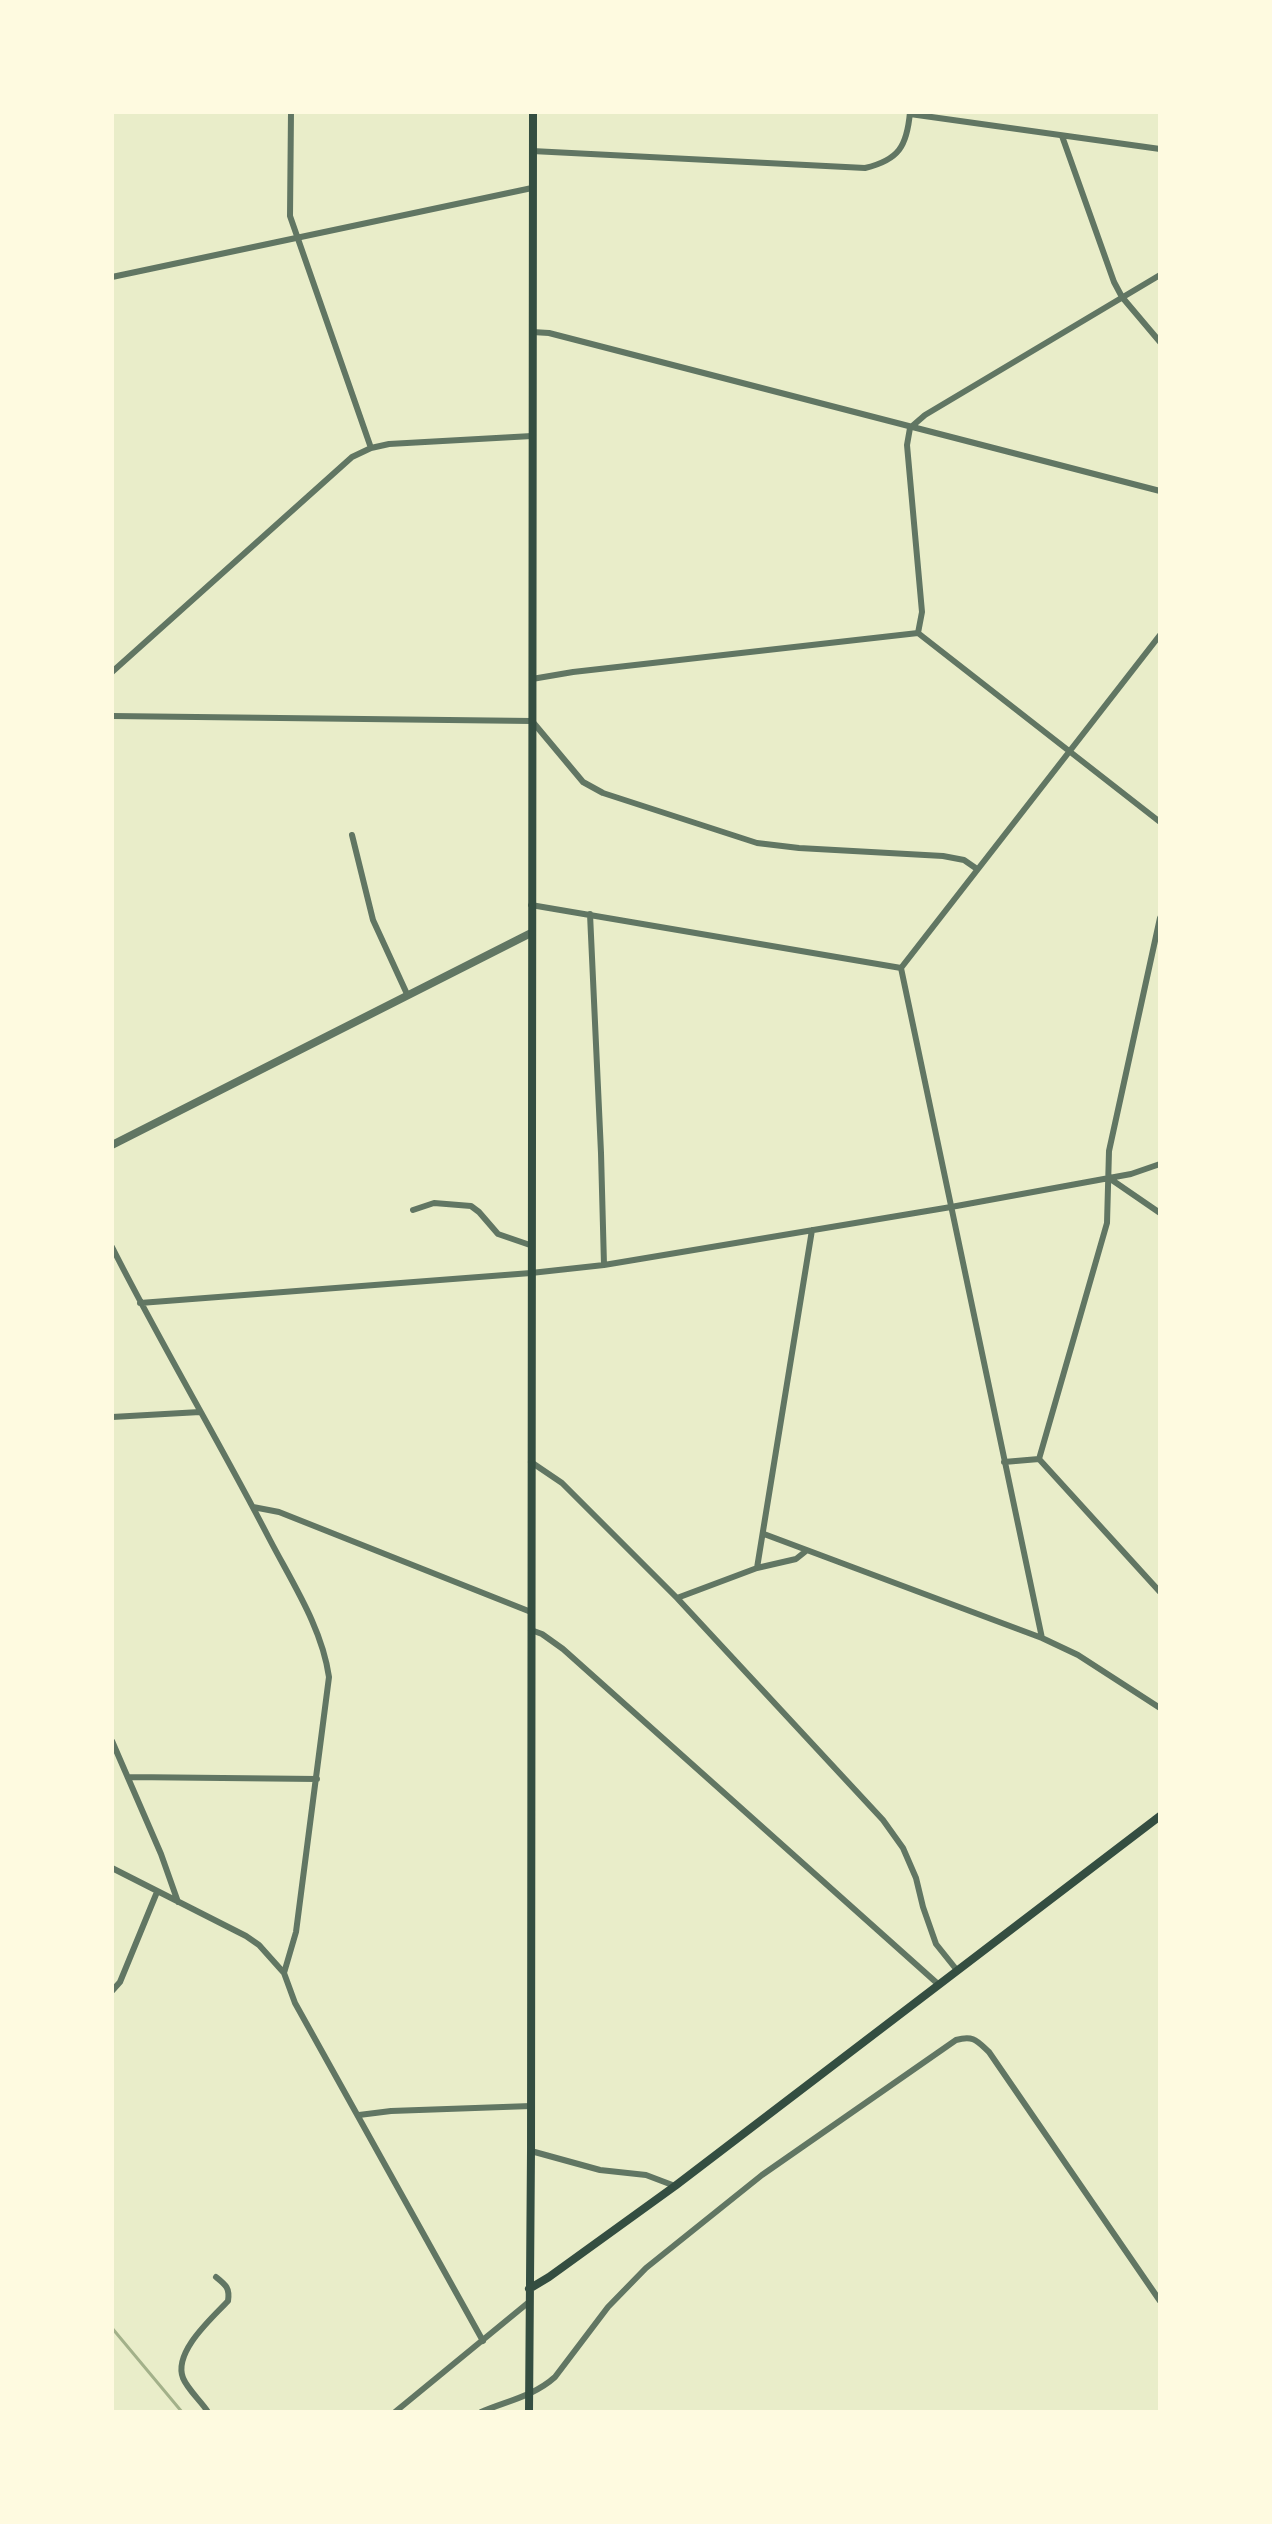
<!DOCTYPE html>
<html>
<head>
<meta charset="utf-8">
<style>
  body { margin:0 }
  #map { position:relative; width:1272px; height:2524px; overflow:hidden; background:#e9edc9; font-family:"Open Sans",sans-serif }
  canvas { display:block }
  .frame { position:absolute; inset:0; border:114px solid #fefae0; pointer-events:none }
</style>
</head>
<body>
<div id="map">
<canvas width="1272" height="2524"></canvas>
<div class="frame"></div>
</div>
<script>
const g = document.querySelector('canvas').getContext('2d');
g.lineJoin = 'round';
function strokePath(path, color, width, dash) { g.strokeStyle = color; g.lineWidth = width; g.lineCap = dash ? 'butt' : 'round'; g.setLineDash(dash || []); g.stroke(path); }
strokePath(new Path2D(`
  M112 2328 182 2412`), '#a3b18a', 3);
strokePath(new Path2D(`
  M291 112 290 216 371 448
  M910 114 1160 149
  M1062 136 1114 282 1122 297 1160 342
  M532 151 865 168C899 160 907 146 910 112
  M112 277 532 188
  M532 332 549 333 1160 491
  M918 633 922 612 907 445 910 428 925 415 1160 275
  M918 633 1160 822
  M112 672 352 457 371 448 389 444 532 436
  M532 679 573 672 918 633
  M112 716 532 721 583 782 603 793 757 843 799 848 943 856 964 860 977 869
  M352 835 373 920 407 994
  M531 905 901 968
  M590 914 601 1153 604 1265
  M1160 918 1109 1151 1107 1223 1039 1459 1160 1592
  M1109 1178 1160 1213
  M413 1210 434 1203 471 1206 479 1212 498 1234 530 1245
  M112 1247C162 1346 219 1441 270 1540 293 1584 322 1628 329 1677L296 1932 284 1973 295 2003 483 2341
  M140 1303 531 1273 604 1265 951 1207 1131 1174 1160 1164
  M112 1417 200 1412
  M531 1462 562 1483 677 1598 883 1820 903 1848 916 1878 923 1907 936 1944 956 1969
  M1004 1462 1039 1459
  M253 1507 279 1512 531 1612
  M764 1534 1042 1638 1078 1655 1160 1708
  M757 1568 812 1230
  M677 1598 757 1568 796 1559 806 1551
  M531 1630 542 1634 563 1649 938 1984
  M1042 1638 901 968 1160 635
  M112 1741 161 1854 178 1902
  M128 1777 317 1779
  M112 1868 246 1936 259 1945 284 1973
  M112 1991 120 1982 157 1892
  M359 2115 391 2111 531 2106
  M531 2151 600 2170 646 2175 675 2186
  M208 2412C201 2401 188 2390 183 2378 173 2352 212 2318 228 2301 230 2288 226 2285 216 2277
  M395 2412 529 2302
  M481 2412C507 2401 534 2396 555 2377L608 2307 646 2268 762 2175 956 2040C974 2035 977 2041 989 2052L1160 2301`), '#617663', 6);
strokePath(new Path2D(`
  M112 1145 531 933`), '#617663', 8);
strokePath(new Path2D(`
  M529 2289 549 2277 675 2186 1160 1816
  M529 2412 531 2151 533 112`), '#344e41', 8);
</script>
</body>
</html>
